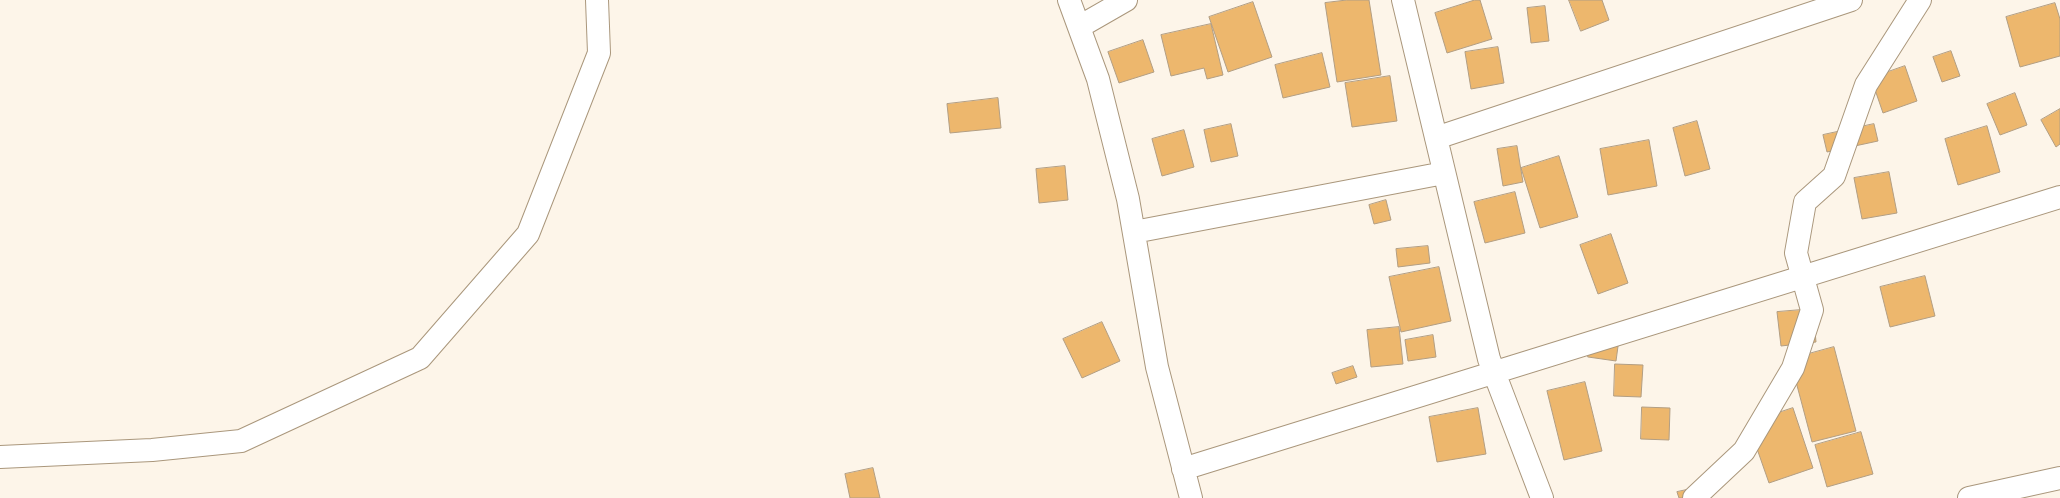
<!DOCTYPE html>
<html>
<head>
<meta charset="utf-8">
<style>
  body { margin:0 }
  canvas { display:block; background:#fdf5e9 }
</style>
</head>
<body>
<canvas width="2060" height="498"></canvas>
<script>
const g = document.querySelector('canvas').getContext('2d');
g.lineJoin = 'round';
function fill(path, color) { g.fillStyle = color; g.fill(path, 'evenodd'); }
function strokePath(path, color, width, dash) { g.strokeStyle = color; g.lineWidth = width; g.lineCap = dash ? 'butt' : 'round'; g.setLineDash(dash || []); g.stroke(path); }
const building = new Path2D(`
  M1347 0H1369L1381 75 1337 82 1325 3Z
  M1475 0H1480L1492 39 1447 53 1435 13Z
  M1569 0H1602L1609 20 1581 31Z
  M1253 2 1272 57 1228 72 1209 17Z
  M2055 3 2060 19V56L2020 67 2006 17Z
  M1545 6 1549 41 1531 43 1527 8Z
  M1211 24 1223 75 1207 79 1204 68 1171 76 1161 35Z
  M1143 40 1154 72 1119 83 1108 52Z
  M1498 47 1504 83 1471 89 1465 52Z
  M1951 51 1960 76 1942 82 1933 57Z
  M1322 53 1330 87 1283 98 1275 65Z
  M1905 66 1917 101 1883 113 1871 78Z
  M1390 76 1397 121 1352 127 1345 83Z
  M2015 93 2027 125 2000 135 1987 104Z
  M998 98 1001 128 950 133 947 104Z
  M2060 109V144L2056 147 2041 120Z
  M1697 121 1710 169 1685 176 1673 128Z
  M1231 124 1238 156 1211 162 1204 130Z
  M1874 124 1878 141 1827 152 1823 135Z
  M1987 126 2000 172 1958 185 1945 139Z
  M1184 130 1194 167 1162 176 1152 139Z
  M1649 140 1657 186 1608 195 1600 149Z
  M1517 146 1523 182 1503 186 1497 149Z
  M1559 156 1578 217 1540 228 1521 168Z
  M1065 166 1068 200 1039 203 1036 169Z
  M1889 172 1897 213 1862 219 1854 178Z
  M1515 192 1525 233 1485 243 1474 202Z
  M1386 200 1391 220 1374 224 1369 205Z
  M1611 234 1628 283 1598 294 1580 245Z
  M1428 246 1430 263 1398 267 1396 249Z
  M1439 267 1451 321 1401 332 1389 277Z
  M1925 276 1935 316 1890 327 1880 287Z
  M1813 309 1816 342 1781 346 1777 312Z
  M1102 322 1120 361 1082 378 1063 339Z
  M1399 327 1403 364 1371 367 1367 330Z
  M1433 335 1436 357 1408 361 1405 340Z
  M1591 335 1619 339 1616 361 1588 357Z
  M1834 347 1856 431 1812 442 1790 359Z
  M1615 364 1643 365 1641 397 1614 396Z
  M1353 366 1357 377 1336 384 1332 373Z
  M1585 382 1602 451 1564 460 1547 391Z
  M1642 407 1670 408 1669 440 1641 439Z
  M1478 408 1486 454 1437 462 1429 417Z
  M1793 408 1813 468 1769 483 1748 423Z
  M1861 432 1873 474 1827 487 1815 445Z
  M873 468 880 498H850L845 474Z
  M1705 486 1707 498H1679L1677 492Z`);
fill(building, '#edb76d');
strokePath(building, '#b29e83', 1);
const street = new Path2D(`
  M1069 0 1098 79 1128 199 1157 367 1191 498
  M1403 0 1489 359 1542 498
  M1079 27 1126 0
  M1436 138 1851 0
  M1134 232 1444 173
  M0 457 152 450 241 441 420 358 528 234 599 53 597 0
  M1183 469 2060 197
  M1694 498 1744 451 1793 368 1812 310 1796 253 1805 202 1834 176 1866 85 1920 0
  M1969 498 2060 478`);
strokePath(street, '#aa977c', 24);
strokePath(street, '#fff', 22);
</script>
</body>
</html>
